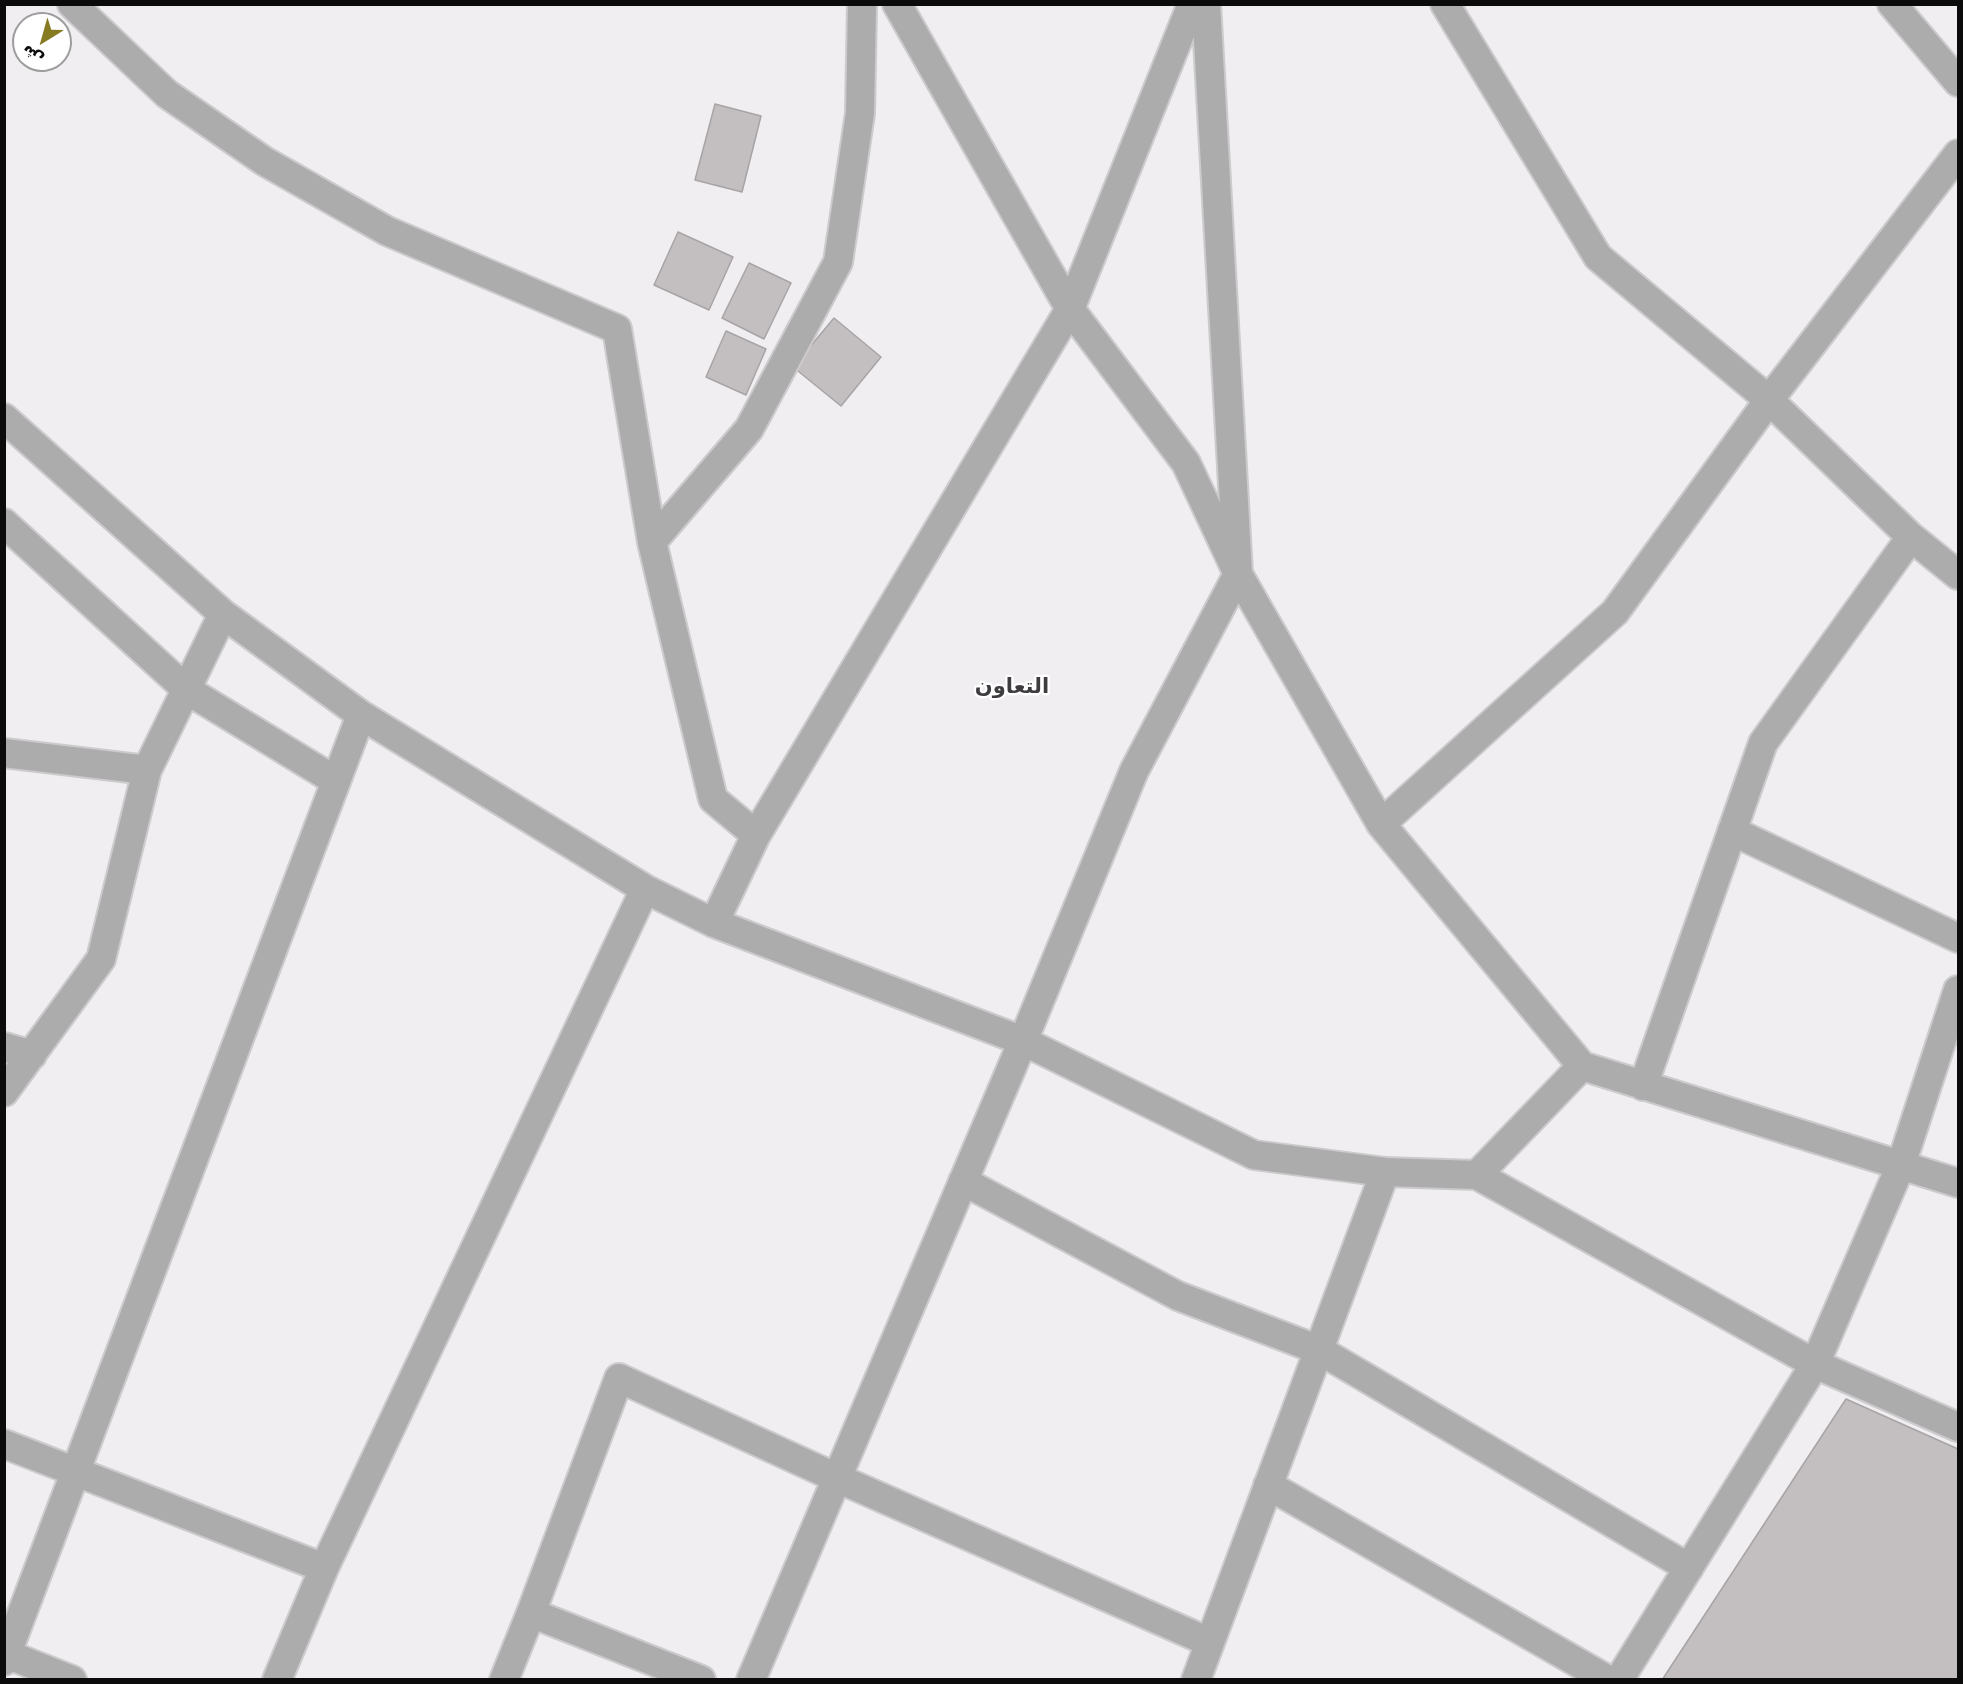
<!DOCTYPE html>
<html>
<head>
<meta charset="utf-8">
<style>
  body { margin:0 }
  #map { position:relative; width:1963px; height:1684px; overflow:hidden; background:#f0eef1; font-family:"DejaVu Sans",Vazirmatn,sans-serif }
  canvas { display:block }
  .frame { position:absolute; inset:0; border:6px solid #0c0b0c; pointer-events:none }
  .north { position:absolute; left:12px; top:12px; width:60px; height:60px; box-sizing:border-box; background:#fff; border:2px solid #9e9d9e; border-radius:50%; rotate:217deg; font-size:16px; font-weight:700; line-height:24px; text-align:center; color:#0c0b0c }
  .north::after { content:''; display:block; margin:auto; width:21px; height:27px; background:#867b21; clip-path:polygon(50% 0,100% 100%,50% 72%,0 100%) }
</style>
</head>
<body>
<div id="map">
<canvas width="1963" height="1684"></canvas>
<div class="frame"></div>
<div class="north">ش</div>
</div>
<script>
const g = document.querySelector('canvas').getContext('2d');
g.lineJoin = 'round';
function fill(path, color) { g.fillStyle = color; g.fill(path, 'evenodd'); }
function strokePath(path, color, width, dash) { g.strokeStyle = color; g.lineWidth = width; g.lineCap = dash ? 'butt' : 'round'; g.setLineDash(dash || []); g.stroke(path); }
function drawText(font, color, halo, rows, align = 'center') {
  g.font = font + ' "DejaVu Sans",Vazirmatn,sans-serif'; g.lineWidth = 4.5; g.setLineDash([]); g.textBaseline = 'middle'; g.strokeStyle = halo; g.fillStyle = color; for (const [text, x, y, turn = 0] of rows) {
    g.save(); g.translate(x, y); g.rotate((+turn || 0) * Math.PI / 180); g.textAlign = isNaN(turn) ? turn : align; if (halo) g.strokeText(text, 0, 0); g.fillText(text, 0, 0); g.restore();
  }
}
const building = new Path2D(`
  M715 104 761 116 742 192 695 180Z
  M678 232 733 257 709 310 654 285Z
  M749 263 791 283 764 339 722 318Z
  M834 318 881 357 841 406 793 367Z
  M726 331 766 349 746 395 706 377Z
  M1846 1399 1958 1449V1680H1662Z`);
fill(building, '#c3bfc1');
strokePath(building, '#a8a4a6', 1.5);
const street = new Path2D(`
  M72 4 167 94 264 161 387 231 617 329 652 542 713 799 756 835
  M897 4 1070 309 1186 463 1238 574 1381 824 1582 1066 1958 1183
  M1445 4 1598 257 1769 400 1911 537 1958 575
  M1892 4 1958 82
  M4 418 223 614 361 715 645 889 714 923 1023 1041 1254 1155 1385 1172 1477 1175 1582 1066
  M4 523 187 690 336 781
  M652 542 749 429 838 262 860 113 862 4
  M4 753 147 770
  M1381 824 1615 612 1769 400 1958 154
  M1732 831 1958 938
  M714 923 756 835 1070 309 1192 4
  M4 1047 32 1055
  M1643 1086 1763 743 1911 537
  M4 1092 101 959 147 770 223 614
  M1477 1175 1815 1364 1958 1427
  M963 1181 1178 1296 1319 1350 1689 1568
  M4 1444 324 1568
  M1268 1485 1608 1680
  M531 1613 701 1680
  M4 1653 72 1680
  M4 1661 361 715
  M277 1680 324 1568 645 889
  M504 1680 531 1613 619 1378 837 1478 1209 1642
  M751 1680 1023 1041 1134 771 1238 574 1206 4
  M1196 1680 1385 1172
  M1619 1680 1815 1364 1901 1165 1958 990`);
strokePath(street, '#cccacc', 32);
strokePath(street, '#acacad', 28);
drawText('bold 21px', '#3e3c3f', '#fff', [
  ["التعاون",1012,688]
]);
</script>
</body>
</html>
